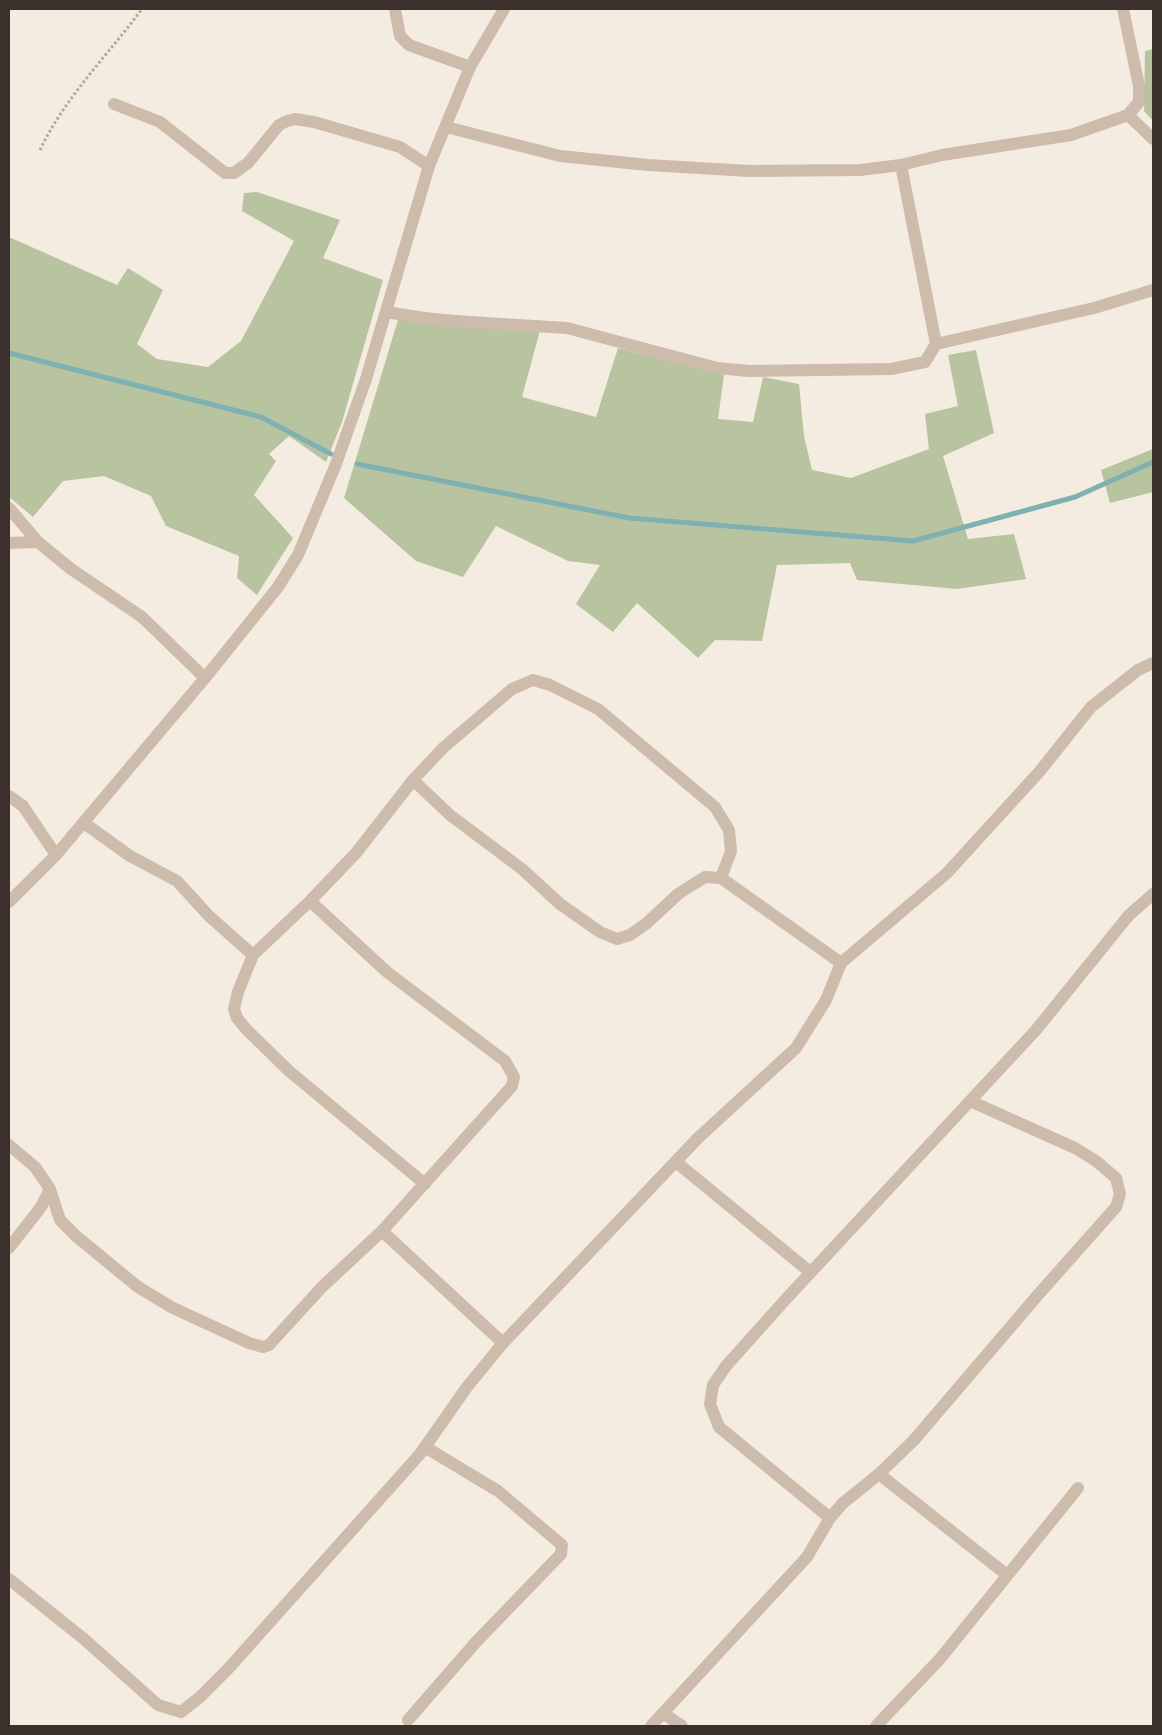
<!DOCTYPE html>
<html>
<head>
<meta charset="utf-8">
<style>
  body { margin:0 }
  #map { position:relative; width:1162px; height:1735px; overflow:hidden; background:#f4ebe1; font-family:"Open Sans",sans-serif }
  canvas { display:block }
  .frame { position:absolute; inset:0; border:10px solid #3b302b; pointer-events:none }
</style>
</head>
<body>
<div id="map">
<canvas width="1162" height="1735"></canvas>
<div class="frame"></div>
</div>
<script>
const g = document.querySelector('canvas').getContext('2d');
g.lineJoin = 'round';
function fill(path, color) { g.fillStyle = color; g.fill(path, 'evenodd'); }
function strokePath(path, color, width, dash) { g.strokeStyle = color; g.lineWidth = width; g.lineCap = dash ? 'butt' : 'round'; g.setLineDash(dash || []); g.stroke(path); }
fill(new Path2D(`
  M1153 49V121L1144 111 1145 51Z
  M257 192 340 220 323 258 383 280 342 422 326 462 289 436 269 454 276 461 254 495 293 538 257 595 237 578 239 556 166 526 151 496 104 476 63 481 33 517 9 497V237L117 285 128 268 163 290 137 344 157 359 208 367 241 341 294 241 242 211 244 193Z
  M401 310 542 323 522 397 596 417 618 348 724 375 718 419 753 422 763 377 799 384 804 436 812 470 851 478 929 449 925 414 958 406 948 355 976 350 994 433 943 456 968 539 1014 534 1026 579 957 589 857 580 850 563 777 565 762 641 715 640 698 658 637 603 613 632 576 604 600 565 568 561 496 526 463 577 416 561 344 498Z
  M1153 449V492L1110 503 1101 470Z`), '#b8c4a0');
strokePath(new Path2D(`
  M9 353 261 417 331 454
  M357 464 629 518 913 541 1075 497 1153 462`), '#7fb0b2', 5);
strokePath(new Path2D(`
  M40 150C65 97 108 55 142 9`), '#b9a596', 3, [2.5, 2.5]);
strokePath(new Path2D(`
  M395 9 400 36 409 45 470 67
  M114 104 160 122 225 173H234L248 163 279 125 287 121 295 119 314 122 400 147 429 166
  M1128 115 1153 139
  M446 127 560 156 648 165 749 171 860 170 901 165 942 155 1071 135 1128 115 1139 102V86L1123 9
  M386 312 437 320 567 328 717 368 749 371 891 369 925 362 936 344 901 165
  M936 344 1094 308 1153 290
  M9 508 38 542 71 569 142 617 205 678
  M9 543 38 542
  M9 796 23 806 56 855
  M84 823 130 856 177 881 209 916 253 955
  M841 963 947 873 1040 771 1091 707 1138 670 1153 663
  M9 1145 35 1167 50 1189 60 1220 76 1236 138 1287 173 1308 249 1343 263 1347 269 1345 322 1287 382 1231 512 1086 514 1077 505 1061 387 972 310 901
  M676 1162 810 1272
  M425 1184 289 1071 246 1029 237 1018 234 1009 238 992 253 955 310 901 356 853 413 780 443 748 512 689 533 680 550 685 598 709 715 807 729 830 731 851 721 878
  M382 1231 503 1343 698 1138 796 1048 826 1000 841 963 721 878 705 877 678 894 647 923 630 935 617 939 600 932 560 904 522 869 450 815 413 780
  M9 1248 41 1207 50 1189
  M879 1474 1007 1575
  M830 1518 719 1427 710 1404 713 1385 726 1366 786 1299 1036 1030 1129 915 1153 894
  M9 1579 84 1639 158 1705 181 1712 200 1697 228 1669 420 1454 467 1387 503 1343
  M663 1713 682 1726
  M408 1720 476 1642 561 1554 562 1545 498 1491 425 1447
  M651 1726 807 1557 830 1518 843 1503 879 1474 914 1440 1037 1296 1116 1207 1120 1194 1116 1178 1096 1161 1075 1148 970 1101
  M876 1726 939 1660 1078 1488`), '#cdbbac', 12);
strokePath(new Path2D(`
  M9 902 56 855 205 678 278 587 298 555 336 464 366 379 429 166 470 67 504 9`), '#cdbbac', 12);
</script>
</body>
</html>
